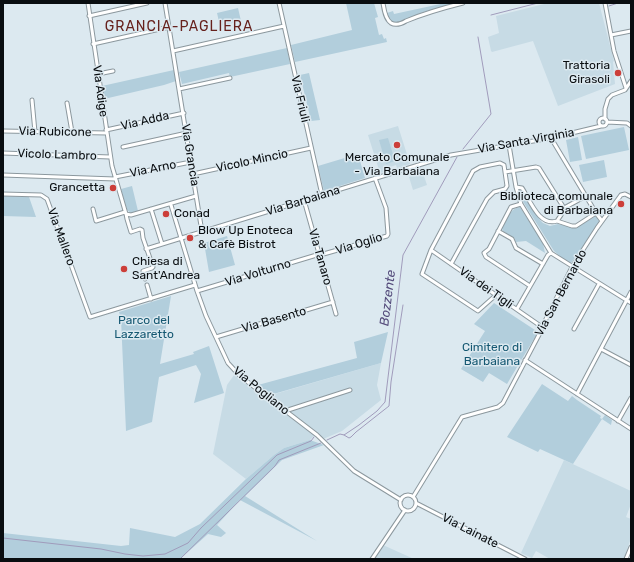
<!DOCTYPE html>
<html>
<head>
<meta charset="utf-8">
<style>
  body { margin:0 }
  #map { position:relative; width:634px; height:562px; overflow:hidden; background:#dce9f0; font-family:Rubik,sans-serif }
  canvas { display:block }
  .frame { position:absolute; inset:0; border:4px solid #090d10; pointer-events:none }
</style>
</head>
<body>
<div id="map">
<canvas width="634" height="562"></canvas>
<div class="frame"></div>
</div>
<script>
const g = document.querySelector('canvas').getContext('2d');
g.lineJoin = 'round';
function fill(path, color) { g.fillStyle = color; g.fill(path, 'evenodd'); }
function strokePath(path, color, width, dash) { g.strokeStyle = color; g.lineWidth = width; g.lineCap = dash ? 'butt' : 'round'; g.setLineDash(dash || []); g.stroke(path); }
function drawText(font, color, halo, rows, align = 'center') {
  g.font = font + ' Rubik,sans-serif'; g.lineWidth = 3; g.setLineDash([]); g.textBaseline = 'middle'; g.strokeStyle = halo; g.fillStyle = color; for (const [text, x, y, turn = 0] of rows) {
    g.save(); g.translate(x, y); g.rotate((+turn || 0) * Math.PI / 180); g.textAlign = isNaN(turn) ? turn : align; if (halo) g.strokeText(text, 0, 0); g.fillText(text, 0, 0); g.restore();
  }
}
fill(new Path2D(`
  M548 3H599L614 61 613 62 615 84 558 106 533 41 492 52 491 51 488 37 499 33 496 16Z
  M398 126 410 164 397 168 396 165 387 168 388 171 380 173 368 135Z
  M421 167 427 185 413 190 409 177 414 175V169Z
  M381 363 377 385 381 400 342 431 323 439 288 410 268 396Z
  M234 375 315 435 310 440 284 448 274 455 246 479 213 454 227 385Z
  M564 460 631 491V504L626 517 631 519V538L624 559H550L536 551 532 558 521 553Z
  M383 545 414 559H374Z`), '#c7dbe5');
fill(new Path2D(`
  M346 3H374L378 17 375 18 379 35 382 34 384 39 386 38 387 42 295 62 291 45 352 30Z
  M445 3H457C440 7 424 11 409 18 404 20 399 23 394 22 389 21 388 17 387 13L393 11 394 14Z
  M238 8 241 21 220 26 217 13Z
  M287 48 290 64 230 77 229 73 182 84 179 72Z
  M174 70 176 81 164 85 104 99 102 86Z
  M309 73 320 120 311 121 300 75Z
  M624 127 629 150 586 159 581 136Z
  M578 137 582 160 570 162 566 140Z
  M388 138 395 161 386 164 379 140Z
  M358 154 365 178 324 191 318 166Z
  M604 160 607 177 583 182 579 165Z
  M132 186 138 211 131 213 127 210 121 189Z
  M521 190 540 220 543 223 550 226 558 224 576 228 596 216 600 223 571 263 562 258 554 251 522 200 519 191Z
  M3 196 29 197 36 217 3 216Z
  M520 207 543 243 545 253 526 241 516 242 514 238 503 231 502 228C507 219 509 209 520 207Z
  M227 236 235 265 209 272 204 243Z
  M171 296 160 364 194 354 193 352 209 346 224 393 194 403 201 374 196 365 159 377 152 422 126 431 121 319 119 312Z
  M494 303 538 332 507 384 489 373 483 382 461 369 485 331 474 324Z
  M388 332 381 363 270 395 258 385 357 358 354 342Z
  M542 384 568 401 572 396 577 400 601 416 600 418 602 419 605 415 612 420 611 425 602 419 573 464 540 449 538 452 507 437Z
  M310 440 324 445 282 460 245 496 317 541 240 500 217 525 226 533 221 537 208 534 180 559H3V533L121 546 129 545 130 528 175 537 200 524 246 479 274 455 284 448Z`), '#b2cedc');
strokePath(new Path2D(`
  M609 6 618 3
  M491 15 538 3
  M463 149 491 114 478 37
  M344 435 349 438 351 437 356 432 389 406 391 382 403 305
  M327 440 340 434 344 435 359 425 377 411 385 402 403 255 457 157
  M3 538 101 549 125 554 143 556 165 554 188 543 201 528 277 455 311 441 314 437
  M180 559 275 466 279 460 321 443`), '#a09bbb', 1);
const street = new Path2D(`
  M88 3 112 166 126 214 127 219 131 232 140 229 142 230 143 238 153 267 152 268 143 271 145 279
  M165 3 202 232
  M279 3 322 195
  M383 3C384 9 385 19 391 23 396 26 401 24 406 21 425 13 443 8 463 3
  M605 3 614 51 626 88
  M89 16 147 3
  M611 35 631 31
  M93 44 169 27
  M173 51 284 26
  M98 74 113 71
  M179 89 230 78
  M32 100 35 132
  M67 103 72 132
  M599 122a4 4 0 1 1 8 0a4 4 0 1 1-8 0Z
  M605 119V109L608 99 612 95 625 90 631 81
  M607 122 627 123 631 126
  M106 130 184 113
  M3 131 107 133
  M551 138 596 213 602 221
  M509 145 516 187 521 204 551 253 631 303
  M123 147 187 133
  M3 153 110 157
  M505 172 536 167 539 168 564 208
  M193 174 311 148
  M3 175 115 179
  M115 177 191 162
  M516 187 522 188C530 200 539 227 557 221L561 215 564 208 586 196
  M3 194 41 195 47 199 90 317 195 285
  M304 200 336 314
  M170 204 171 205 181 238
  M521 204 511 207 489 249 484 253 486 257 530 286
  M93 209 96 221 125 212
  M151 209 162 244
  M126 214 131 215 196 196
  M557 221 572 226H576L596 213
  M498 231 512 239 516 248 543 264
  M181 238 197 291 206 316 228 363 240 376 317 435 354 471 401 500
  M146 249 451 155 551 138 601 126
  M431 250 542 327
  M320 255 387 236 388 234 386 208 375 178
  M451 264 487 199 494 192 505 189 507 186 504 165 500 163 480 167 473 171 431 250 422 274 478 311 496 295
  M147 285 151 299
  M197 291 320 254
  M517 309 548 255 551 253
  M574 329 599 284
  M216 337 333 302
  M601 349 631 365
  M525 360 631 429
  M577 394 631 292
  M285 411 350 390
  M618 421 631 398
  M400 503a8 8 0 1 1 16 0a8 8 0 1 1-16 0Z
  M413 497 462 417 498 407 503 403 541 331 542 327 572 267 597 228 621 195 625 194 631 197
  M416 503 525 559
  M372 559 405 510
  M626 559 631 547`);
strokePath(street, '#8c989e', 5);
strokePath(street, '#fff', 3);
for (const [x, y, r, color] of [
  [618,73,4,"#cc3e39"],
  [397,145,4,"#cc3e39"],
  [113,188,4,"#cc3e39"],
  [621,204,4,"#cc3e39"],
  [166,214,4,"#cc3e39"],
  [190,238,4,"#cc3e39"],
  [124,269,4,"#cc3e39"]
]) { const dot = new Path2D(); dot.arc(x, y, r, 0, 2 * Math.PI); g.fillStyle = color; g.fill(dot); strokePath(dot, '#dce9f0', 1.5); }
drawText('12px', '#090d10', '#dce9f0', [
  ["Trattoria",610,66],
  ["Girasoli",610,80],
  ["Mercato Comunale",397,158,"center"],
  ["- Via Barbaiana",397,172,"center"],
  ["Grancetta",105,188],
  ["Biblioteca comunale",613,197],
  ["di Barbaiana",613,211],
  ["Conad",174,214,"left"],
  ["Blow Up Enoteca",198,231,"left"],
  ["& Cafè Bistrot",198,245,"left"],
  ["Chiesa di",132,262,"left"],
  ["Sant'Andrea",132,276,"left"]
], 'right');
drawText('12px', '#090d10', '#dce9f0', [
  ["Via Adige",100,91,82],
  ["Via Friuli",300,99,77],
  ["Via Adda",145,121,-13],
  ["Via Rubicone",55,132,1],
  ["Via Santa Virginia",526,141,-10],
  ["Vicolo Lambro",57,155,2],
  ["Via Grancia",190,155,81],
  ["Vicolo Mincio",252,161,-12],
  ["Via Arno",153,169,-11],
  ["Via Barbaiana",303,201,-17],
  ["Via Mallero",61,237,70],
  ["Via Oglio",359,244,-17],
  ["Via Tanaro",320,257,74],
  ["Via Volturno",258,273,-17],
  ["Via dei Tigli",486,288,35],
  ["Via San Bernardo",561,293,-62],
  ["Via Basento",274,320,-16],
  ["Via Pogliano",261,391,39],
  ["Via Lainate",470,531,27]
]);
drawText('12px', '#155872', '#dce9f0', [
  ["Parco del",144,321],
  ["Lazzaretto",144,335],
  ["Cimitero di",492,348],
  ["Barbaiana",492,362]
]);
drawText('italic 13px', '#564d7c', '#dce9f0', [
  ["Bozzente",388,298,-83]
]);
g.letterSpacing = '1px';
drawText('14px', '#66211d', '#dce9f0', [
  ["GRANCIA-PAGLIERA",179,27]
]);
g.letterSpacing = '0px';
</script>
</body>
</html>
